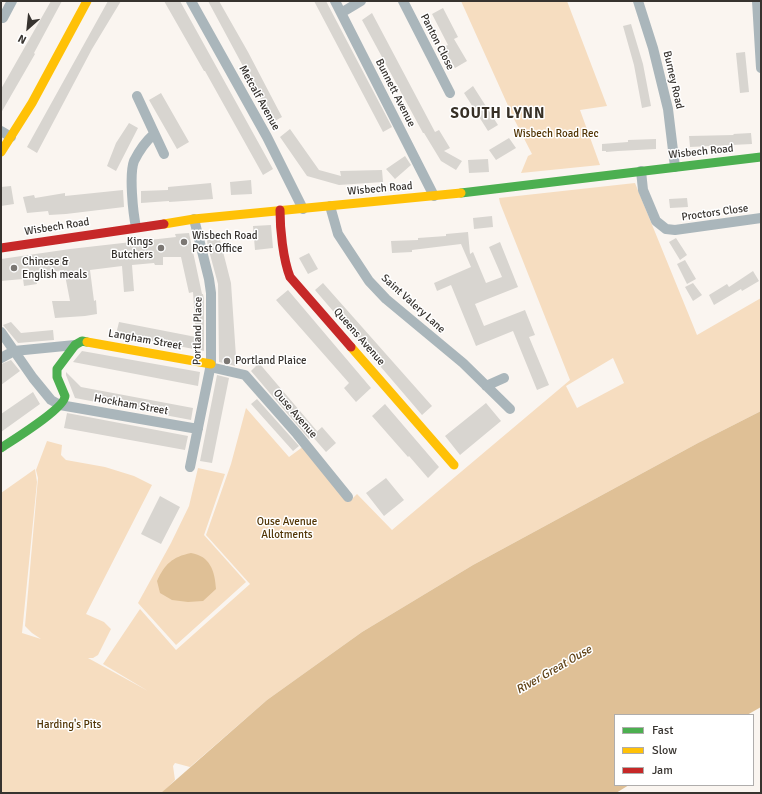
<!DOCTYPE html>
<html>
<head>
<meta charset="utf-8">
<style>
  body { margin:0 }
  #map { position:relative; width:762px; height:794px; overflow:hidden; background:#faf5f0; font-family:Signika,sans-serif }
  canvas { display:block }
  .frame { position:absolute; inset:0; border:2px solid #37332f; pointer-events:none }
  .legend { position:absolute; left:614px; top:714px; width:140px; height:72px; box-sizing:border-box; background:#fff; border:1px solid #afadac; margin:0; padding:5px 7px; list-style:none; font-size:12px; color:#37332f }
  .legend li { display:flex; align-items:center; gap:8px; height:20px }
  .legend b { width:20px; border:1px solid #afadac }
  .north { position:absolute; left:8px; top:8px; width:40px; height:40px; -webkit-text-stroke:3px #fff; paint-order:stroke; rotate:207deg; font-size:11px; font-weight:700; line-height:16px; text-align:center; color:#37332f }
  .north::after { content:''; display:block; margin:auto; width:14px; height:18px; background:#37332f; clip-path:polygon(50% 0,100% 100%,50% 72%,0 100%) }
</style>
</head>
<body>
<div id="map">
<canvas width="762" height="794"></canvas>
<div class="frame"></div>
<ul class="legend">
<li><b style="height:5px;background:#4caf50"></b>Fast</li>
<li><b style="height:5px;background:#ffc107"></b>Slow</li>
<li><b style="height:5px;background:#c62828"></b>Jam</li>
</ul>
<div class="north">N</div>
</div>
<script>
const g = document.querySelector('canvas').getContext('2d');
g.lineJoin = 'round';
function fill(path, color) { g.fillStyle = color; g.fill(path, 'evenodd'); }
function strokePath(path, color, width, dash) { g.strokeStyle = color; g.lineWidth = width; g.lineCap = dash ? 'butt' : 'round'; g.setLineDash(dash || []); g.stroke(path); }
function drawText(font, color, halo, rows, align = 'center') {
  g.font = font + ' Signika,sans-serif'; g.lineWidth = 3; g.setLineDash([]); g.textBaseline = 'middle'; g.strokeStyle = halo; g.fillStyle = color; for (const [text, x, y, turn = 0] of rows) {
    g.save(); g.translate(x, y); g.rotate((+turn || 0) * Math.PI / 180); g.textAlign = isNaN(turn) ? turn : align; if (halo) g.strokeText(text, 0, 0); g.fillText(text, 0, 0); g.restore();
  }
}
fill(new Path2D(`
  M461 1H567L607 106 580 110 600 165 521 173 528 156 532 154 514 119Z
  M635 183 697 335 761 298V411L698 443 473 565 362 632 267 700 190 767 175 763 173 766 175 780 162 793H1V493L35 469 37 482 22 633 41 639 32 633 25 626 38 478 36 470 47 441 62 445 61 455 66 460 105 467 134 476 152 485 86 614 104 622 111 629 98 655 93 658H88L148 691 103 664 140 609 176 650 250 584 206 535 231 464 246 408 289 457 304 446 349 502 357 494 392 530 570 380 500 203 499 198ZM613 358 624 383 577 408 566 386Z
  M198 468 225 474 204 535 246 582 176 645 138 603 171 543 189 506Z`), '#f6ddc0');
fill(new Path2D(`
  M761 411V707L747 715H615V785H629L616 793H161L267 700 362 632 473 565 698 443Z
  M191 553C210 556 215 571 216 589L203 601 188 602 172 600 160 593 157 581C165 564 172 557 191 553Z`), '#dfc096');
fill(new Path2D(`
  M51 1H62L34 53 35 54 1 113V89Z
  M108 1H121L92 49 37 153 27 147Z
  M164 1H180L273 169 263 175 205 71H204Z
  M208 1H219L248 52 282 117 273 122Z
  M314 1H326L392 127 383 132Z
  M443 8 458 37 454 39 467 61 455 68 443 47 448 45 432 14Z
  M372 13 435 132 439 130 450 148 444 151 462 161 456 170 441 161 424 133H423L362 20Z
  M631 24 643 64 651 106 642 108 634 65 623 26Z
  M745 52 749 92 740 93 736 53Z
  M473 86 498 125 488 131 464 93Z
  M161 93 189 142 177 149 149 100Z
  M129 123 138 128 116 171 107 166 116 143Z
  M290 129 319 170 341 176 340 171 382 170 383 182 339 185 307 176 280 137Z
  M751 133 752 144 690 147 689 136 734 135 733 134Z
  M509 138 516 148 496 160 489 150Z
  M656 139V149L618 151 606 152V151H602V144L628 142V140Z
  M405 156 411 165 395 179 386 169Z
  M488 159 489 172 469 173 468 160Z
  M251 180 252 194 231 195 230 182Z
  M211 183 213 199 169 202V201L141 203V191L168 190V187Z
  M11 186 14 204 1 206V187Z
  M123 190 124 207 66 214 49 215 48 211 27 213 23 197 34 195 35 198 65 193V196Z
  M687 198 688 207 670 208 669 199Z
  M492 216 493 227 474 229 473 218Z
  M271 225 273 248 255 250 253 226Z
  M218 232 231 283 236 357 235 366 219 362 218 284 208 247 206 234Z
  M468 232 470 254 473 252 486 283 502 277 489 247 500 242 518 287 475 304 484 326 525 310 535 335 529 337 549 385 537 390 513 331 476 346 451 285 437 291 434 283 471 267 461 244 412 250V252L392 253 391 241 418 240V238L446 236V234Z
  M189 233 202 294H203L204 299V351L116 334 119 322 196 337 193 292 189 293 181 257H163V265H155L154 263 132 265 134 291 124 292 122 266 90 270 94 301 96 300 97 314 85 316 55 318 52 301H70L64 270 35 274 37 284 24 286 23 279 1 281V259L70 249 176 237 175 234Z
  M676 238 687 255 680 260 669 242Z
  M309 253 318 269 308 274 299 258Z
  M685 260 696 279 687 284 677 264Z
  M753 271 759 281 742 291 741 289 714 305 709 295 727 284 729 287Z
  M323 283 432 406 422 415 315 290Z
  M693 283 702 295 693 301 685 287Z
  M288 290 371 388 356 402 344 388 349 383 276 300Z
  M11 322 21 333 53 330 54 340 18 343 3 325Z
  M82 351 200 372 198 386 73 362Z
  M11 360 20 371 1 385V364Z
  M259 363 317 431 309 439 251 371Z
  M66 372 81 387 193 408 191 420 75 398 66 375Z
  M217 375 229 378 212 463 200 461Z
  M33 392 40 404 1 432V414Z
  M257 399 299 446 293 451 251 404Z
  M486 403 501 421 460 455 445 436Z
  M385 404 439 467 428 478 409 456 408 457 372 416Z
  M67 413 188 436 185 450 64 428Z
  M322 427 336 443 326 452 312 436Z
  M386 478 404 500 384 516 366 493Z
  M160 496 180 507 161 544 141 534Z`), '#d8d5d0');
strokePath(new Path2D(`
  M191 1 267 137 303 209
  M335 1 434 196
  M403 1 450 93
  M638 1 653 48 668 109 675 167
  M757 1 761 68
  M341 13 361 1
  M3 18 12 1
  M137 96 164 154
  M1 131 11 137
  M641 171 643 190 656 221 666 229 675 230 761 218
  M330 206 338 234 369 281 386 299 463 363 510 409
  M136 227C133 213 129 174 134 161 139 151 146 141 154 134
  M1 332 33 378 51 400 60 405 198 429
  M1 358 14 351 75 345
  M210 367 245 375 297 434 348 497
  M486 386 504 378
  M190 467 211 364V293L209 279 194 219`), '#aab6bb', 10);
strokePath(new Path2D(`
  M461 193 761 157
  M1 448C13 440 65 408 65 396L57 377V369L75 345 82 341 87 342`), '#4caf50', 9);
strokePath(new Path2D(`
  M1 152 32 103 87 1
  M164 224 194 219 461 193
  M87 342 211 364
  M351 347 454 465`), '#ffc107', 9);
strokePath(new Path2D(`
  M280 210C280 229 283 259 290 277L351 347
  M1 248 164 224`), '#c62828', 9);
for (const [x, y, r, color] of [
  [184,242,4,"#7b7773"],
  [161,248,4,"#7b7773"],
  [14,268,4,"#7b7773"],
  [227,361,4,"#7b7773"]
]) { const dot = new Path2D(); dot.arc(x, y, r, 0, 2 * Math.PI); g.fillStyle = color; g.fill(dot); strokePath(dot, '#fff', 1.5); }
drawText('11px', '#37332f', '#fff', [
  ["Panton Close",437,42,63],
  ["Burney Road",673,80,77],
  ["Bunnett Avenue",395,93,63],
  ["Metcalf Avenue",259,98,61],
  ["Wisbech Road",701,152,-6],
  ["Wisbech Road",380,189,-5],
  ["Proctors Close",715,213,-8],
  ["Wisbech Road",57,227,-9],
  ["Saint Valery Lane",413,304,42],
  ["Portland Place",198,331,-89],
  ["Queens Avenue",359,337,49],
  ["Langham Street",145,340,10],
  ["Hockham Street",131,405,10],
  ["Ouse Avenue",295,414,49]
]);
drawText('11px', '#513404', '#fff', [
  ["Wisbech Road Rec",556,134],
  ["Ouse Avenue",287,522],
  ["Allotments",287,535],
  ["Harding's Pits",69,725]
]);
drawText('11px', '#37332f', '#fff', [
  ["Wisbech Road",192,236],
  ["Post Office",192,249],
  ["Kings",153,242,"right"],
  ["Butchers",153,255,"right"],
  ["Chinese &",22,262],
  ["English meals",22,275],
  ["Portland Plaice",235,361]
], 'left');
drawText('italic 12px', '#5f4115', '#fff', [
  ["River Great Ouse",554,670,-30]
]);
g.letterSpacing = '1px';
drawText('bold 15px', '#373026', '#fff', [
  ["SOUTH LYNN",498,114]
]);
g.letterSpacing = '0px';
</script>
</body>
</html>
